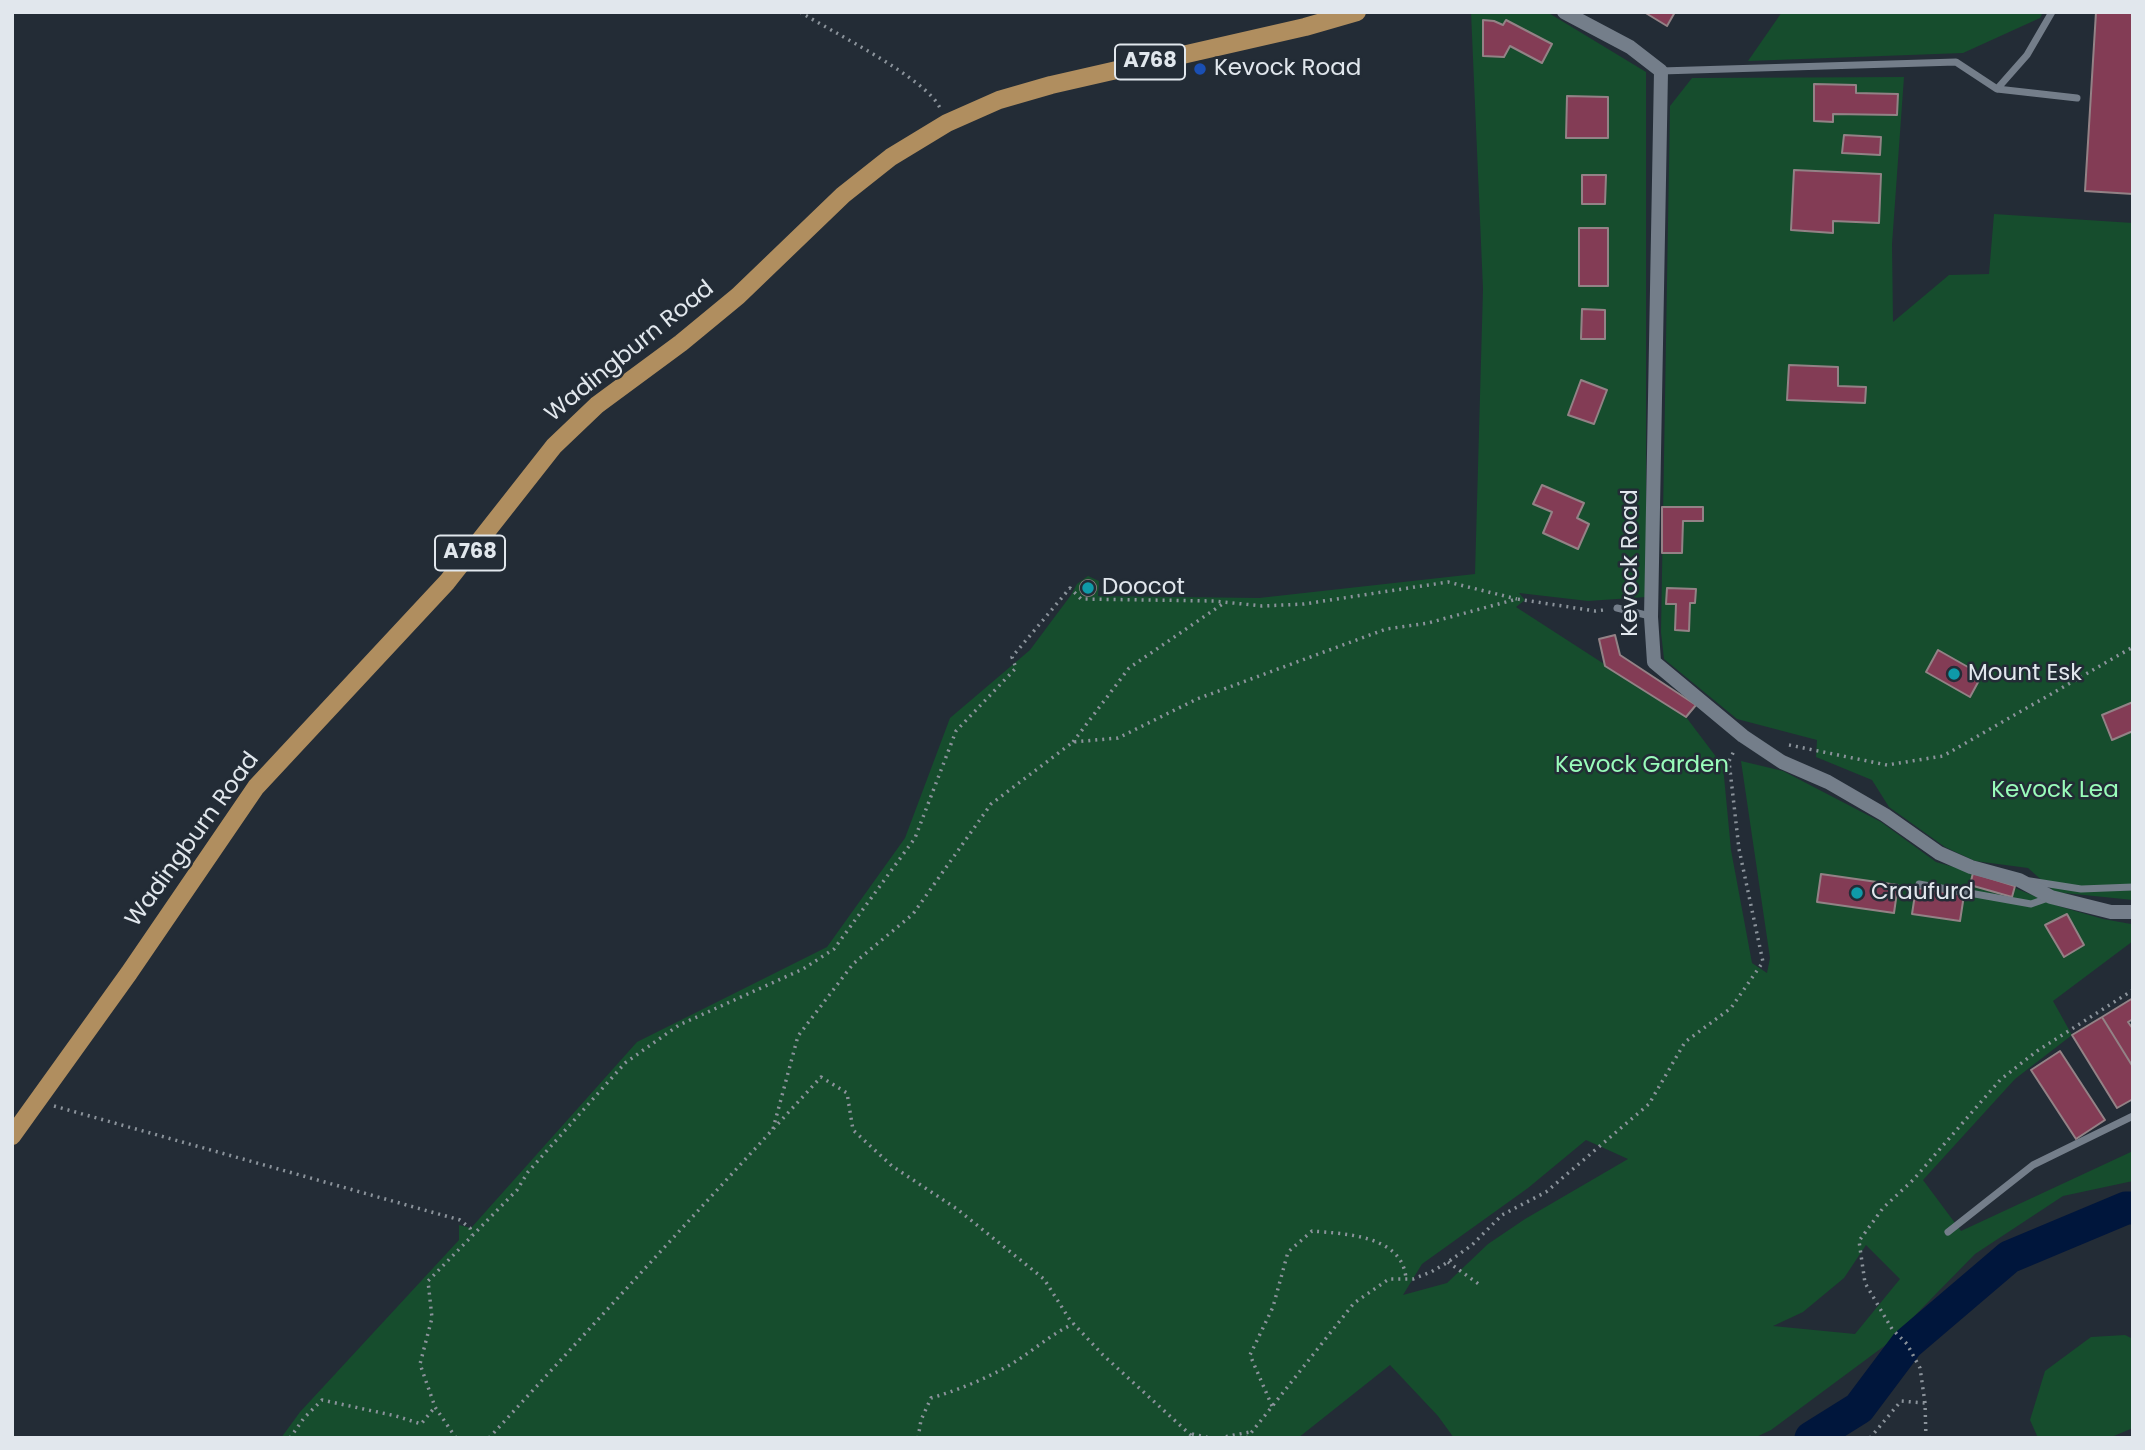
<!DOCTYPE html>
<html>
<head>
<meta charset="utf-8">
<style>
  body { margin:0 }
  #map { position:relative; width:2145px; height:1450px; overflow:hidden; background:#232c36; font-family:Poppins,sans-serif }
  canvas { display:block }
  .frame { position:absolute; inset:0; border:14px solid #e1e7ed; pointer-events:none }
</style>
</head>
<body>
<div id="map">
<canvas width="2145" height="1450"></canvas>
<div class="frame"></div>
</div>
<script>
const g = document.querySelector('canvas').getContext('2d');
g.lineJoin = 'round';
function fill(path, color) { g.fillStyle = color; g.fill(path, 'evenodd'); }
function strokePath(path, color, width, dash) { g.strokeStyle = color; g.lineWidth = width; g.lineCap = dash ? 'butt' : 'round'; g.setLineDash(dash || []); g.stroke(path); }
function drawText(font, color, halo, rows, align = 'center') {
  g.font = font + ' Poppins,sans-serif'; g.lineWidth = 5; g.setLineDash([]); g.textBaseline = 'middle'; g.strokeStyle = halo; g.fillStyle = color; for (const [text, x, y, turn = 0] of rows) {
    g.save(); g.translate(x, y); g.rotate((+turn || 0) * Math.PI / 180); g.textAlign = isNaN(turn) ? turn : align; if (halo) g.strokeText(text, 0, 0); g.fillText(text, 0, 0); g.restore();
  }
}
fill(new Path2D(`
  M1471 12H1547L1646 72V597L1588 601 1519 593 1525 600 1516 607 1686 717 1723 766 1731 850 1752 963 1767 973 1770 958 1741 761 1783 771 1881 822 1936 862 1989 877 2058 906 2103 919 2131 924 2133 941 2053 1001 2072 1035 2015 1079 1923 1180 1961 1231 2133 1151V1181L2063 1196 1975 1254 1887 1344 1771 1430 1754 1438H1454L1438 1416 1390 1365 1298 1438H281L300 1412 459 1240V1225L471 1228 637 1042 827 947 905 838 950 718 1030 650 1071 595 1077 584 1088 576 1099 581 1098 596 1259 598 1475 574 1483 289ZM1586 1140 1628 1159 1525 1219 1488 1244 1447 1283 1403 1295 1422 1264 1528 1188ZM1866 1245 1900 1279 1855 1334 1773 1326 1803 1312 1844 1278Z
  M1782 12H2043L2040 18 1963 53 1748 61Z
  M1904 77 1892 244 1893 322 1949 275 1989 274 1994 214 2133 223V900L2055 892 2028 868 1975 861 1945 847 1889 807 1872 780 1816 757 1817 740 1737 719 1664 659 1661 632 1670 106 1692 78Z
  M2125 1335 2133 1339V1428L2109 1438H2038L2030 1420 2045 1371 2091 1337Z`), '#164d2d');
strokePath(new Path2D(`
  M1811 1438 1859 1408 1907 1344 2009 1257 2126 1208H2133`), '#00163c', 33);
const building = new Path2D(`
  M1644 12H1675L1667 26Z
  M2096 12H2133V194L2085 191Z
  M1483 20 1494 21 1503 25 1506 20 1552 44 1542 63 1510 46 1504 57 1483 56Z
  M1814 84 1856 85V93L1898 94 1897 115 1833 114V122L1814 121Z
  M1567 96 1608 97V138H1566Z
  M1844 135 1881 137 1880 155 1842 153Z
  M1794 170 1881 174 1879 223 1833 221V233L1791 230Z
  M1582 175H1606L1605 204H1582Z
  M1579 228H1608V286H1579Z
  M1582 309 1605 310V339H1581Z
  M1789 365 1838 367V386L1866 387 1865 403 1787 400Z
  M1581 380 1607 390 1594 424 1568 415Z
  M1542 485 1584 503 1577 518 1589 524 1578 549 1543 533 1552 512 1533 504Z
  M1662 507H1703V521H1683L1682 553H1662Z
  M1080 588a8 8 0 1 1 16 0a8 8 0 1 1-16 0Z
  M1667 588 1696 589 1695 603H1690L1689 631 1675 630 1676 604H1666Z
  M1615 635 1620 655 1696 705 1686 717 1605 666 1599 639Z
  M1938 650 1982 675 1970 697 1926 672Z
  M2133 702V731L2112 740 2102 715Z
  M1973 873 2015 886 2012 897 1970 885Z
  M1821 874 1898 885 1894 913 1817 902Z
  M1916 888 1964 895 1960 921 1912 914Z
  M2067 914 2084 945 2064 957 2045 925Z
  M2133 998V1019L2128 1022 2133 1029V1067L2102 1017Z
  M2102 1017 2133 1067V1099L2117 1108 2072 1035Z
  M2060 1051 2105 1120 2076 1139 2031 1070Z`);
fill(building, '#833c55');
strokePath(building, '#938286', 2);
strokePath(new Path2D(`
  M800 12C832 32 926 78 940 108
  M1073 742 1129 668 1224 603
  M1789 745 1887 765 1943 756 2133 647
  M54 1106 460 1220 470 1228 472 1235
  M773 1129 798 1036 853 964 913 914 991 804 1073 742 1118 738 1197 699 1386 629 1428 623 1517 599 1595 611 1604 610
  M1448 1262 1480 1285
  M1272 1406 1250 1355 1273 1307 1288 1252 1312 1231C1345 1234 1403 1235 1406 1279
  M1192 1434 1210 1438
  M290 1438 304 1418 322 1400 396 1416 421 1424 435 1407
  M456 1438 435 1407 420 1364 432 1318 428 1281 517 1190 528 1172 625 1063 679 1025 803 969 834 949 915 838 956 731 1016 668 1012 657 1070 588 1081 599 1214 601 1262 606 1304 604 1448 582 1517 599
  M489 1438 821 1077 847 1093 853 1130 892 1166 957 1209 1044 1279 1070 1320 1103 1355 1194 1438
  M918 1438 921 1420 931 1398C958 1390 983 1380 1008 1366 1031 1353 1049 1335 1073 1324
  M1219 1438 1250 1432
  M1247 1438 1354 1303 1389 1279H1413L1431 1272 1448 1262 1472 1245 1502 1215 1546 1192 1649 1104 1685 1042 1731 1008 1763 962 1739 849 1729 761 1734 751
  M1870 1438 1901 1401 1925 1403
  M1926 1438 1925 1403 1920 1368 1907 1344 1892 1329 1865 1283 1859 1241 1883 1208 1913 1180 2000 1080 2037 1051 2133 990`), '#8b939b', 3.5, [2, 5]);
strokePath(new Path2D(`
  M1661 71 1956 62 1997 89 2077 98
  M1997 89 2027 55 2052 12
  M1617 608 1650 616
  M2030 881 2081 889 2133 887
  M1919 884 2031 904 2051 897
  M1948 1232 2033 1165 2133 1116`), '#747e8a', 7);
strokePath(new Path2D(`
  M1564 12 1630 47 1661 71 1651 617 1654 662 1743 736 1782 762 1828 782 1885 815 1939 853 1971 867 2019 880 2051 897 2111 912H2133`), '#747e8a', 14);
strokePath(new Path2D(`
  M12 1136 129 973 256 787 447 582 554 446 597 405 681 343 738 296 843 195 891 157 947 123 999 100 1051 85 1305 27 1357 12`), '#b08e5f', 18);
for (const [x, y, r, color] of [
  [1200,69,7,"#1a4fb4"],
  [1088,588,7,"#0f9aa8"],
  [1954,674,7,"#0f9aa8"],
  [1857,893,7,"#0f9aa8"]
]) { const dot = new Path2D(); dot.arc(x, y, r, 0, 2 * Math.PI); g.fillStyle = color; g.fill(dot); strokePath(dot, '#232c36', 2.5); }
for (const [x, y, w] of [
  [1150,62,70],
  [470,553,70]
]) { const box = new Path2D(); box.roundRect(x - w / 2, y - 17.5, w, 35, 5); g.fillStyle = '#232c36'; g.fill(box); strokePath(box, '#e1e7ed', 2); }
drawText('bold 21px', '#e1e7ed', null, [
  ["A768",1150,62],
  ["A768",470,553]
]);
drawText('23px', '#e1e7ed', '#232c36', [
  ["Kevock Road",1214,69],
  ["Doocot",1102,588],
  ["Mount Esk",1968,674],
  ["Craufurd",1871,893]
], 'left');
drawText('23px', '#e1e7ed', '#232c36', [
  ["Wadingburn Road",630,352,-39],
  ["Kevock Road",1631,563,-90],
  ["Wadingburn Road",193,840,-54]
]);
drawText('23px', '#99fcba', '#232c36', [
  ["Kevock Garden",1642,766],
  ["Kevock Lea",2055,791]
]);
</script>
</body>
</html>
